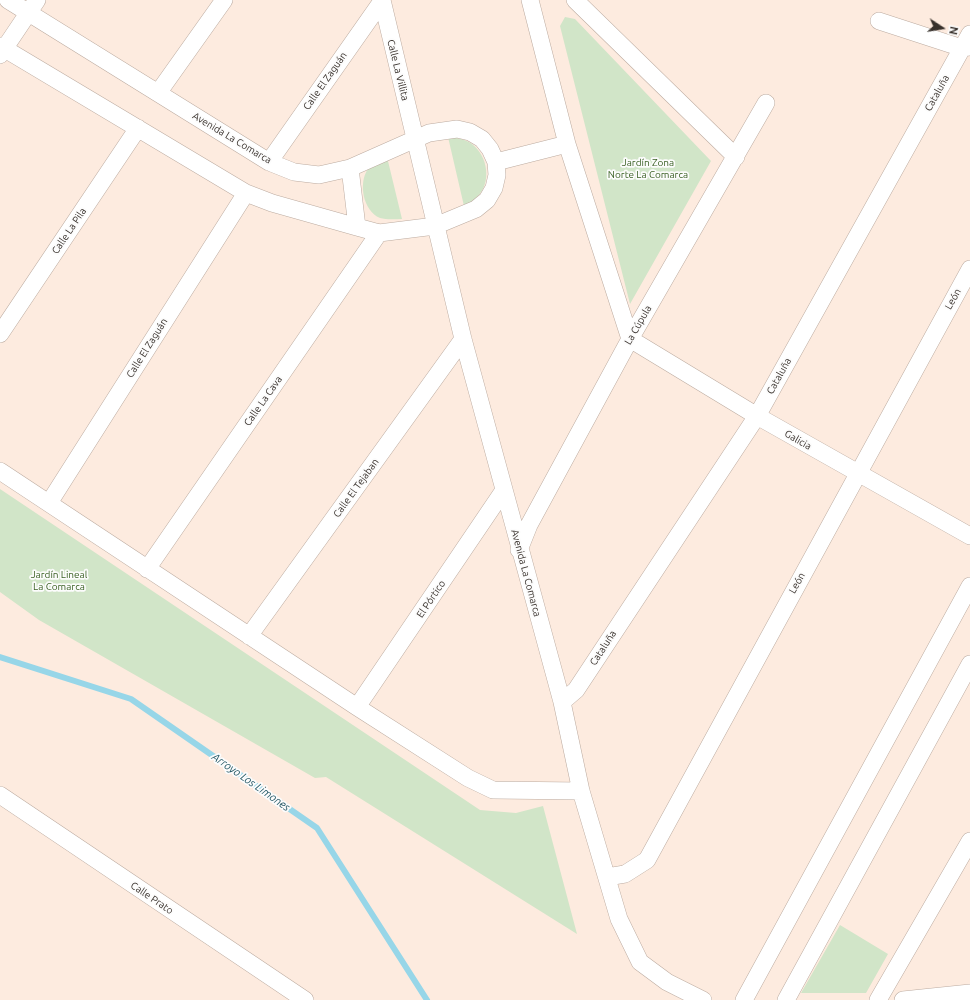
<!DOCTYPE html>
<html>
<head>
<meta charset="utf-8">
<style>
  body { margin:0 }
  #map { position:relative; width:970px; height:1000px; overflow:hidden; background:#fdebdf; font-family:Ubuntu,sans-serif }
  canvas { display:block }
  .north { position:absolute; left:922px; top:8px; width:40px; height:40px; -webkit-text-stroke:3px #fcfcfc; paint-order:stroke; rotate:102deg; font-size:11px; font-weight:700; line-height:16px; text-align:center; color:#38312c }
  .north::after { content:''; display:block; margin:auto; width:14px; height:18px; background:#38312c; clip-path:polygon(50% 0,100% 100%,50% 72%,0 100%) }
</style>
</head>
<body>
<div id="map">
<canvas width="970" height="1000"></canvas>
<div class="north">N</div>
</div>
<script>
const g = document.querySelector('canvas').getContext('2d');
g.lineJoin = 'round';
function fill(path, color) { g.fillStyle = color; g.fill(path, 'evenodd'); }
function strokePath(path, color, width, dash) { g.strokeStyle = color; g.lineWidth = width; g.lineCap = dash ? 'butt' : 'round'; g.setLineDash(dash || []); g.stroke(path); }
function drawText(font, color, halo, rows, align = 'center') {
  g.font = font + ' Ubuntu,sans-serif'; g.lineWidth = 3.5; g.setLineDash([]); g.textBaseline = 'middle'; g.strokeStyle = halo; g.fillStyle = color; for (const [text, x, y, turn = 0] of rows) {
    g.save(); g.translate(x, y); g.rotate((+turn || 0) * Math.PI / 180); g.textAlign = isNaN(turn) ? turn : align; if (halo) g.strokeText(text, 0, 0); g.fillText(text, 0, 0); g.restore();
  }
}
fill(new Path2D(`
  M565 17 575 19 711 161 630 304 560 26Z
  M448 137C457 138 465 139 472 144 488 156 492 183 477 197 474 201 468 203 464 206Z
  M387 157 402 219C395 219 387 220 380 218 363 211 358 183 368 169 372 164 382 160 387 157Z
  M0 489 480 810 516 813 543 806 577 934 326 777 315 778 39 620 0 592Z
  M840 925 888 954 866 993H801Z`), '#d1e5c8');
strokePath(new Path2D(`
  M0 657 131 699 317 828 427 1000`), '#97d6e8', 6);
const minor = new Path2D(`
  M382 0 463 339 562 702 581 791 619 919 640 962 667 982 703 1000
  M530 0 567 144 630 339 757 416 970 536
  M575 0 736 157
  M879 21 962 48 970 47
  M0 46 246 193 272 203 357 227 379 233 435 226 476 209 487 200 494 188 497 175 496 162 490 149 482 139 470 132 457 129 429 133 350 168 319 175 294 172 269 162 8 0
  M0 55 37 0
  M158 93 224 0
  M269 162 382 1
  M496 162 567 144
  M350 168 357 227
  M0 334 138 128
  M0 471 357 707 468 778 493 790 581 791
  M49 503 246 193
  M519 550 529 525 630 339 766 103
  M147 569 379 233
  M249 636 463 339
  M562 702 576 690 757 416 970 34
  M357 707 504 490
  M0 795 305 1000
  M607 877 625 874 647 860 970 269
  M744 1000 970 586
  M786 1000 970 664
  M878 1000 970 841
  M903 1000 970 993`);
strokePath(minor, '#bcaba0', 18);
strokePath(minor, '#fff', 17);
drawText('10px', '#38312c', '#fcfcfc', [
  ["Calle La Villita",398,70,76],
  ["Calle El Zaguán",325,81,-55],
  ["Cataluña",937,93,-61],
  ["Avenida La Comarca",232,138,31],
  ["Calle La Pila",69,231,-56],
  ["León",953,299,-61],
  ["La Cúpula",638,325,-60],
  ["Calle El Zaguán",147,348,-58],
  ["Cataluña",779,376,-61],
  ["Calle La Cava",263,401,-55],
  ["Galicia",798,440,30],
  ["Calle El Tejaban",356,488,-54],
  ["Avenida La Comarca",526,573,75],
  ["León",797,583,-61],
  ["El Pórtico",431,599,-56],
  ["Cataluña",603,648,-57],
  ["Calle Prato",152,898,34]
]);
drawText('10px', '#3a6024', '#fcfcfc', [
  ["Jardín Zona",648,163],
  ["Norte La Comarca",648,175],
  ["Jardín Lineal",59,575],
  ["La Comarca",59,587]
]);
drawText('italic 11px', '#235765', '#fcfcfc', [
  ["Arroyo Los Limones",251,782,35]
]);
</script>
</body>
</html>
